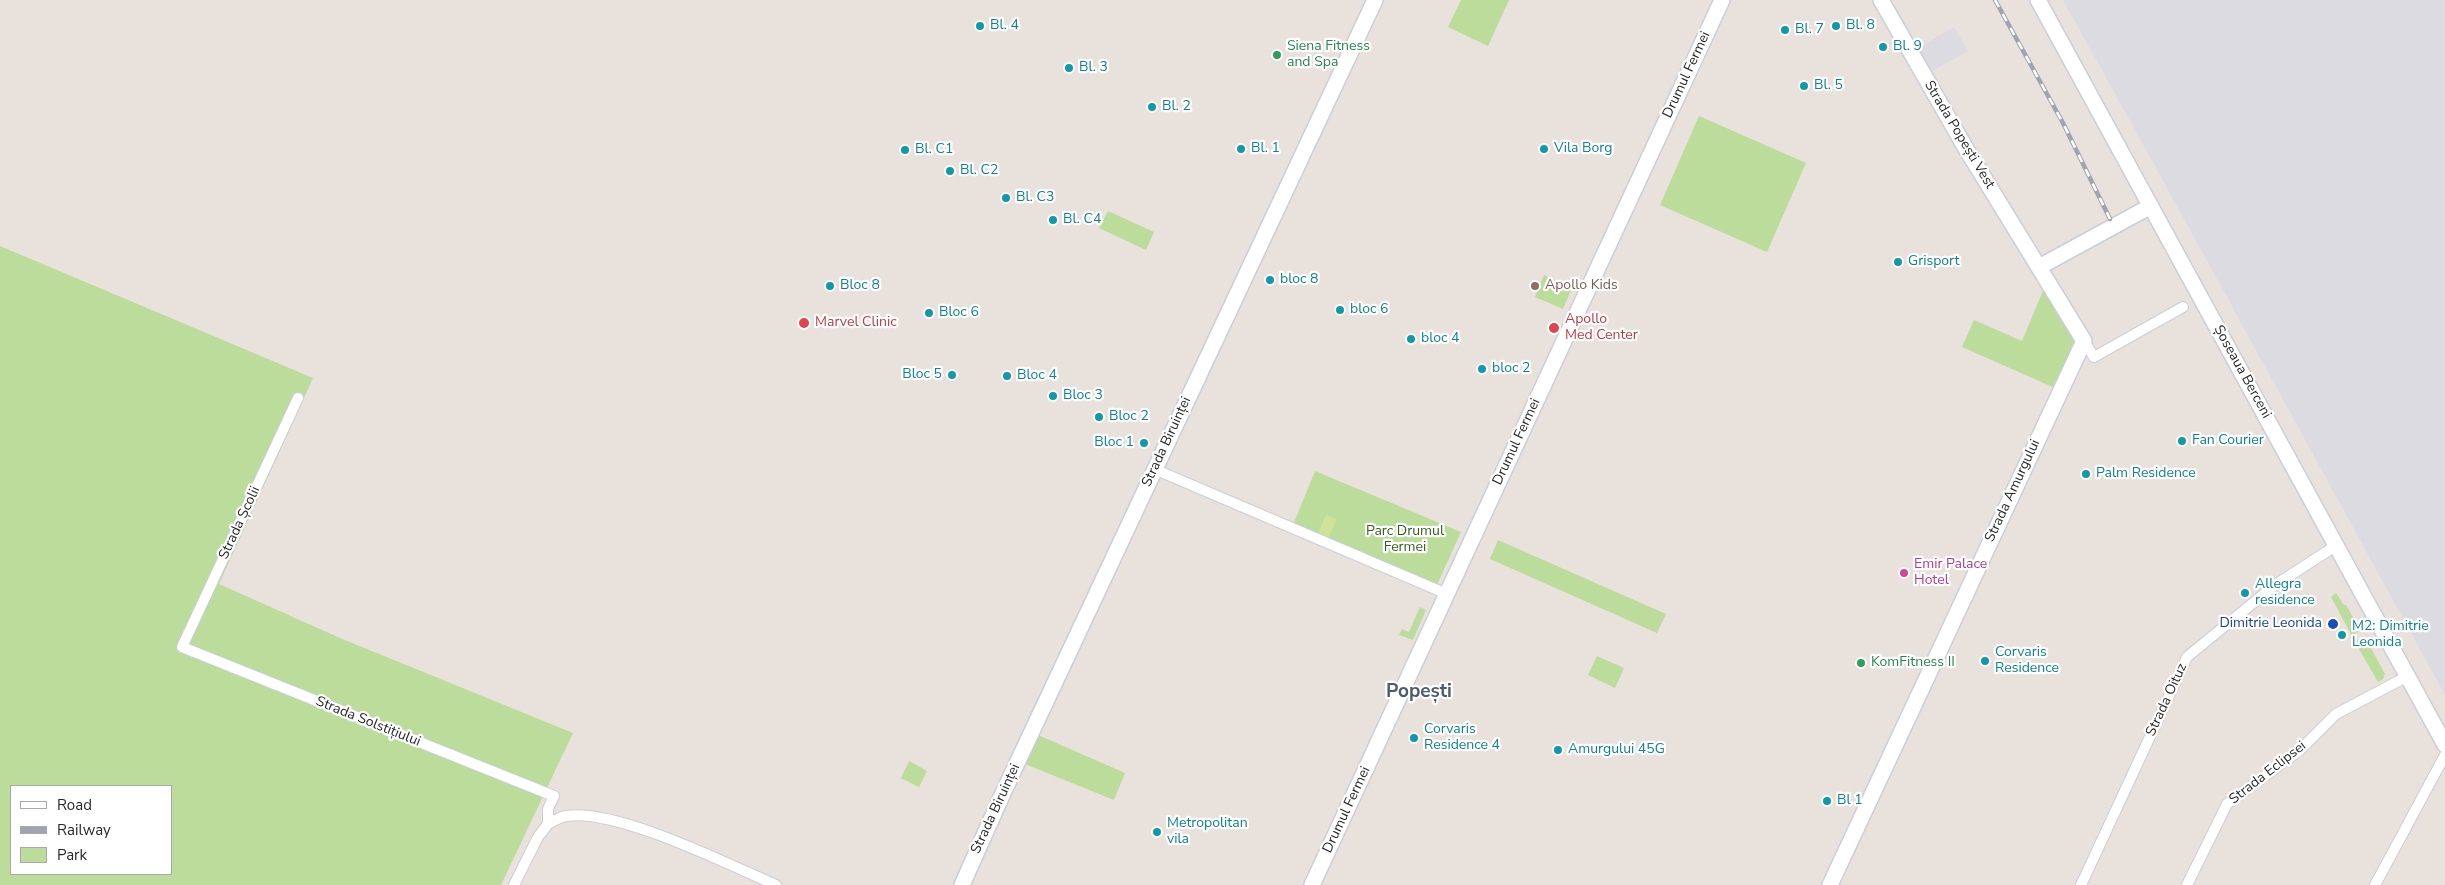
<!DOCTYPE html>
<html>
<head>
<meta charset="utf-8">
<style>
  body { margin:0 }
  #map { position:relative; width:2445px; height:885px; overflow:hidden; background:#e9e1db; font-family:"Nunito Sans",sans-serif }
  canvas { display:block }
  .legend { position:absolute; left:10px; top:785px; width:162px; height:90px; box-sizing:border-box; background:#fff; border:1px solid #a9a9a9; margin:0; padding:6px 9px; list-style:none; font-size:15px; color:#282828 }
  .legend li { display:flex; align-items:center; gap:10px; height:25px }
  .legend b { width:25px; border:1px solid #a9a9a9 }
</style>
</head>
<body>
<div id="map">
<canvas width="2445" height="885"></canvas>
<ul class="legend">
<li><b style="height:6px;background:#fff"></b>Road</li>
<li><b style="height:6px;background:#9ea4b1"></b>Railway</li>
<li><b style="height:14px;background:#bbdc9b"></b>Park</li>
</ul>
</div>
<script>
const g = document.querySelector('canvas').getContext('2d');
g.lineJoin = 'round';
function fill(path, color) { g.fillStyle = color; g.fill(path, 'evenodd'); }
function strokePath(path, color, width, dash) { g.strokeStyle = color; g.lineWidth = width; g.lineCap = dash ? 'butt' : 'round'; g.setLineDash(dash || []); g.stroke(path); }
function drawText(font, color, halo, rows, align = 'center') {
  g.font = font + ' "Nunito Sans",sans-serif'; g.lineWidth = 4.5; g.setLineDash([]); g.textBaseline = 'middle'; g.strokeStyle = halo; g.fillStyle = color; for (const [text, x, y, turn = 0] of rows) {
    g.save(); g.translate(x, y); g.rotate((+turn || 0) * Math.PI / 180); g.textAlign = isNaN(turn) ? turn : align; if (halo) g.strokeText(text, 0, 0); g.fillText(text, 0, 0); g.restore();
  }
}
fill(new Path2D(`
  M2063 0H2445V695L2166 186Z
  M1954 27 1968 51 1930 72 1917 49Z`), '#dcdbe2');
fill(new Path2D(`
  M1461 0H1509L1488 46 1448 27Z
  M1699 116 1806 163 1767 252 1660 205Z
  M1108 211 1154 232 1146 250 1099 228Z
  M0 246 313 378 219 584 340 638 573 733 501 885H0ZM11 786H171V874H11Z
  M1544 275 1572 288 1563 309 1535 297Z
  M2045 286 2077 340 2055 388 1962 347 1974 320 2022 341Z
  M1315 471 1461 532 1437 585 1293 525Z
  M1498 540 1666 614 1657 633 1490 559Z
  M2336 593 2344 605H2346L2360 630 2352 636 2331 597Z
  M1420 607 1426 610 1413 640 1399 635 1402 629 1409 632Z
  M2361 638 2366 639 2385 674 2383 679 2378 682 2355 642Z
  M1597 656 1624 668 1615 688 1588 675Z
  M1038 735 1125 773 1114 800 1025 764Z
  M909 761 927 771 919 787 901 778Z`), '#bbdc9b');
fill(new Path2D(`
  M1326 515 1337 519 1329 537 1318 533Z`), '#cee397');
const street = new Path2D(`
  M2084 341 2094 357 2183 307
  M298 398 182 647 554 796 548 809V824L538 837 514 885
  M1154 469 1447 594
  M548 824C554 821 560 817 566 816 616 808 727 864 776 885
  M2081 885 2187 657 2275 585 2337 545
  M2187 885 2227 804 2300 750 2336 714 2408 676
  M2375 885 2445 755`);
const secondary = new Path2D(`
  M2038 0 2445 745
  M2039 267 2151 206
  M962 885 1004 791 1375 0
  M1312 885 1722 0
  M1830 885 2084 341 1965 147 1881 0`);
strokePath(street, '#c9ced9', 12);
strokePath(secondary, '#c9ced9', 18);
strokePath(street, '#fff', 10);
strokePath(secondary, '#fff', 15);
const rail = new Path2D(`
  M1995 0 2063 123 2110 219`);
strokePath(rail, '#9ea4b1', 4.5);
strokePath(rail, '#fff', 2.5, [8]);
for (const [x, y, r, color] of [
  [980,26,5,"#0f9aa8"],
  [1836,26,5,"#0f9aa8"],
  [1785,30,5,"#0f9aa8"],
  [1883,47,5,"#0f9aa8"],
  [1277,55,5,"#2e9e5b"],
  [1069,68,5,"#0f9aa8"],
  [1804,86,5,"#0f9aa8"],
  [1152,107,5,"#0f9aa8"],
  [1241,149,5,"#0f9aa8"],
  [1544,149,5,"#0f9aa8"],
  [905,150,5,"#0f9aa8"],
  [950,171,5,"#0f9aa8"],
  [1006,198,5,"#0f9aa8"],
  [1053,220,5,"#0f9aa8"],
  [1898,262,5,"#0f9aa8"],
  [1270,280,5,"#0f9aa8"],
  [830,286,5,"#0f9aa8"],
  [1535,286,5,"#8d6e63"],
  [1340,310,5,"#0f9aa8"],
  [929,313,5,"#0f9aa8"],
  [804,323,6,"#e0444e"],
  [1554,328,6,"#e0444e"],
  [1411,339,5,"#0f9aa8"],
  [1482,369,5,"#0f9aa8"],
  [952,375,5,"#0f9aa8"],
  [1007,376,5,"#0f9aa8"],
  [1053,396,5,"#0f9aa8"],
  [1099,417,5,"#0f9aa8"],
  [2182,441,5,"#0f9aa8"],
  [1144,443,5,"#0f9aa8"],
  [2086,474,5,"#0f9aa8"],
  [1904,573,5,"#d1479c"],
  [2245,593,5,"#0f9aa8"],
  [2333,624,6,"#1a4fb4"],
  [2342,635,5,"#0f9aa8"],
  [1985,661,5,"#0f9aa8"],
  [1861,663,5,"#2e9e5b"],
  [1414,738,5,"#0f9aa8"],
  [1558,750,5,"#0f9aa8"],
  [1827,801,5,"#0f9aa8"],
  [1157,832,5,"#0f9aa8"]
]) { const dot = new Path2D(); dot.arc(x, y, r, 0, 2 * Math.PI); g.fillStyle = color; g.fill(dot); strokePath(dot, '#fff', 2); }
drawText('14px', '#0d838f', '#fff', [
  ["Bl. 4",990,26],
  ["Bl. 8",1846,26],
  ["Bl. 7",1795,30],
  ["Bl. 9",1893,47],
  ["Bl. 3",1079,68],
  ["Bl. 5",1814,86],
  ["Bl. 2",1162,107],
  ["Bl. 1",1251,149],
  ["Vila Borg",1554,149],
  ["Bl. C1",915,150],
  ["Bl. C2",960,171],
  ["Bl. C3",1016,198],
  ["Bl. C4",1063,220],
  ["Grisport",1908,262],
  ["bloc 8",1280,280],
  ["Bloc 8",840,286],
  ["bloc 6",1350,310],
  ["Bloc 6",939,313],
  ["bloc 4",1421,339],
  ["bloc 2",1492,369],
  ["Bloc 5",942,375,"right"],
  ["Bloc 4",1017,376],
  ["Bloc 3",1063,396],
  ["Bloc 2",1109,417],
  ["Fan Courier",2192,441],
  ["Bloc 1",1134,443,"right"],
  ["Palm Residence",2096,474],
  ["Allegra",2255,585],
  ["residence",2255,601],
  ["M2: Dimitrie",2352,627],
  ["Leonida",2352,643],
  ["Corvaris",1995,653],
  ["Residence",1995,669],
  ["Corvaris",1424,730],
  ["Residence 4",1424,746],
  ["Amurgului 45G",1568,750],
  ["Bl 1",1837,801],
  ["Metropolitan",1167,824],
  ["vila",1167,840]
], 'left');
drawText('14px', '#27864d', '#fff', [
  ["Siena Fitness",1287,47],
  ["and Spa",1287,63],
  ["KomFitness II",1871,663]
], 'left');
drawText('14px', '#282828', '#fff', [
  ["Drumul Fermei",1687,75,-65],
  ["Strada Popești Vest",1959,135,59],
  ["Șoseaua Berceni",2242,372,61],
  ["Strada Biruinței",1167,442,-65],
  ["Drumul Fermei",1517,442,-65],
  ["Strada Amurgului",2013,491,-65],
  ["Strada Școlii",240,523,-65],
  ["Strada Oituz",2167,700,-65],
  ["Strada Solstițiului",368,722,22],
  ["Strada Eclipsei",2268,773,-38],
  ["Strada Biruinței",996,809,-65],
  ["Drumul Fermei",1347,810,-65]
]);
drawText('14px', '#785e54', '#fff', [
  ["Apollo Kids",1545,286]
], 'left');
drawText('14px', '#be3a42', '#fff', [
  ["Apollo",1565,320],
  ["Med Center",1565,336],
  ["Marvel Clinic",815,323]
], 'left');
drawText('14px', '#365e1f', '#fff', [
  ["Parc Drumul",1405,532],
  ["Fermei",1405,548]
]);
drawText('14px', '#b23c85', '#fff', [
  ["Emir Palace",1914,565],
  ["Hotel",1914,581]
], 'left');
drawText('14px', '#164399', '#fff', [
  ["Dimitrie Leonida",2322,624]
], 'right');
drawText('bold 19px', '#4c5a74', '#fff', [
  ["Popești",1419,692]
]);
</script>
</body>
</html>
